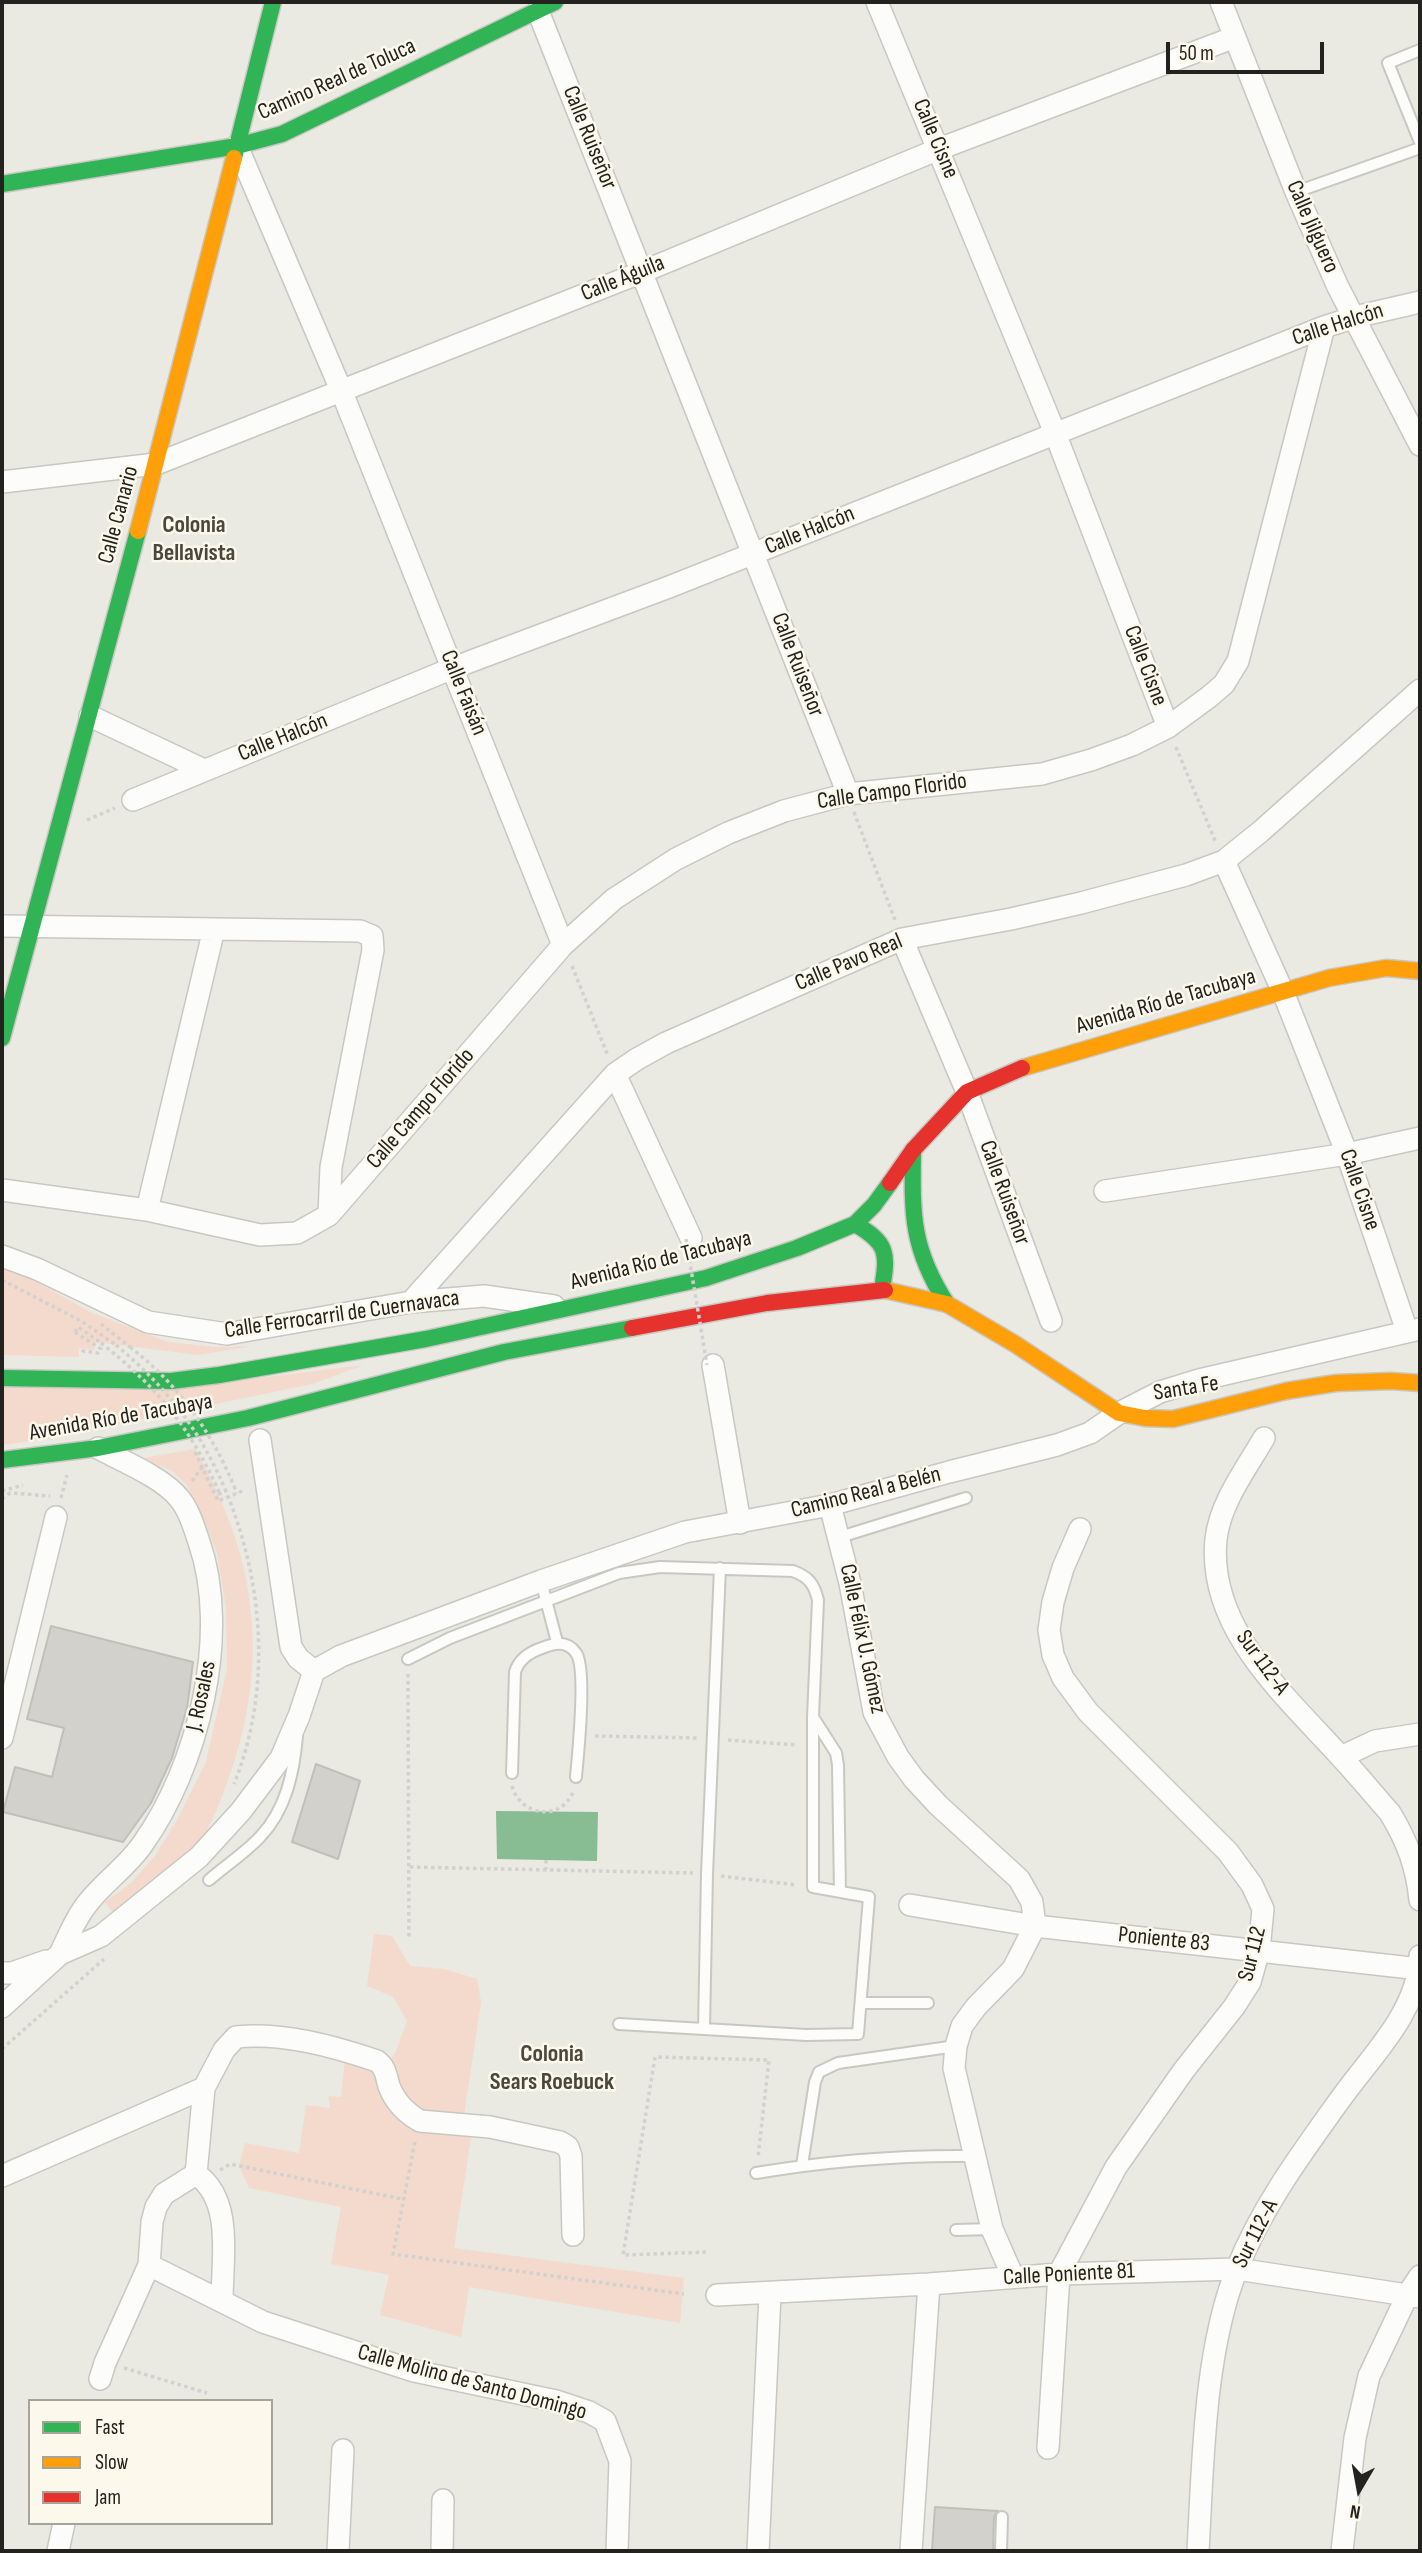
<!DOCTYPE html>
<html>
<head>
<meta charset="utf-8">
<style>
  body { margin:0 }
  #map { position:relative; width:1422px; height:2553px; overflow:hidden; background:#eae9e2; font-family:"Sofia Sans Condensed",sans-serif }
  canvas { display:block }
  .frame { position:absolute; inset:0; border:4px solid #24221e; pointer-events:none }
  .legend { position:absolute; left:28px; top:2399px; width:245px; height:126px; box-sizing:border-box; background:#fcf9ec; border:2px solid #a6a39a; margin:0; padding:9px 12px; list-style:none; font-size:21px; color:#24221e }
  .legend li { display:flex; align-items:center; gap:14px; height:35px }
  .legend b { width:35px; border:2px solid #a6a39a }
  .north { position:absolute; left:1324px; top:2455px; width:70px; height:70px; -webkit-text-stroke:5px #fcf9ec; paint-order:stroke; rotate:190deg; font-size:19px; font-weight:700; line-height:28px; text-align:center; color:#24221e }
  .north::after { content:''; display:block; margin:auto; width:24px; height:32px; background:#24221e; clip-path:polygon(50% 0,100% 100%,50% 72%,0 100%) }
  .scale { position:absolute; left:1166px; top:42px; width:158px; height:32px; box-sizing:border-box; border:4px solid #24221e; border-top:0; padding-left:9px; font-size:21px; line-height:24px; white-space:nowrap; color:#24221e; -webkit-text-stroke:5px #fcf9ec; paint-order:stroke }
</style>
</head>
<body>
<div id="map">
<canvas width="1422" height="2553"></canvas>
<div class="frame"></div>
<ul class="legend">
<li><b style="height:9px;background:#30b455"></b>Fast</li>
<li><b style="height:9px;background:#ff9f0a"></b>Slow</li>
<li><b style="height:9px;background:#e5322d"></b>Jam</li>
</ul>
<div class="north">N</div>
<div class="scale">50 m</div>
</div>
<script>
const g = document.querySelector('canvas').getContext('2d');
g.lineJoin = 'round';
function fill(path, color) { g.fillStyle = color; g.fill(path, 'evenodd'); }
function strokePath(path, color, width, dash) { g.strokeStyle = color; g.lineWidth = width; g.lineCap = dash ? 'butt' : 'round'; g.setLineDash(dash || []); g.stroke(path); }
function drawText(font, color, halo, rows, align = 'center') {
  g.font = font + ' "Sofia Sans Condensed",sans-serif'; g.lineWidth = 5; g.setLineDash([]); g.textBaseline = 'middle'; g.strokeStyle = halo; g.fillStyle = color; for (const [text, x, y, turn = 0] of rows) {
    g.save(); g.translate(x, y); g.rotate((+turn || 0) * Math.PI / 180); g.textAlign = isNaN(turn) ? turn : align; if (halo) g.strokeText(text, 0, 0); g.fillText(text, 0, 0); g.restore();
  }
}
fill(new Path2D(`
  M2 1267 30 1278 90 1312 168 1342 215 1347 252 1346 198 1355 96 1342 94 1350 79 1348V1357L2 1355Z
  M364 1365 312 1384 48 1439 2 1445V1381L185 1387Z
  M195 1449C257 1556 271 1663 228 1780 221 1800 213 1821 202 1839 186 1865 139 1894 113 1914L105 1902 131 1883 154 1857 177 1820 206 1762 227 1669 226 1607 217 1553 198 1506 186 1484 172 1471 143 1458Z
  M374 1934 392 1936 410 1966 444 1969 477 1979 481 2002 464 2116 474 2119 454 2248 684 2278 680 2323 469 2287 461 2337 380 2315 389 2275 331 2264 341 2207 249 2188 239 2166 245 2143 299 2153 306 2105 330 2108 328 2096 341 2097 346 2049 390 2059 395 2054 407 2021 393 1997 367 1986Z`), '#f4dacd');
fill(new Path2D(`
  M496 1811 598 1812 597 1861 497 1859Z`), '#88bc92');
const building = new Path2D(`
  M51 1626 193 1662 187 1708 172 1758 151 1803 123 1842 3 1812 15 1767 52 1777 64 1728 27 1719Z
  M316 1764 360 1781 338 1859 292 1842Z
  M935 2507 998 2511 994 2517 993 2551H932Z`);
fill(building, '#d3d1cb');
strokePath(building, '#c1bfba', 2);
const lane = new Path2D(`
  M1420 50 1388 63 1420 142
  M1296 192 1420 148
  M840 1537 966 1498
  M541 1581 557 1642
  M408 1659 450 1638 619 1573 660 1567 793 1571C809 1577 814 1584 818 1600L813 1717V1887L869 1897 858 2034 806 2035 619 2024
  M813 1717 836 1753 838 1765 840 1892
  M512 1773 515 1672C519 1659 530 1652 542 1648 554 1643 567 1640 576 1653 587 1668 578 1755 576 1777
  M209 1880C225 1866 245 1853 260 1837 286 1810 294 1772 297 1736
  M861 2003H928
  M704 2028 707 1874 720 1568
  M802 2165 815 2082 819 2072 838 2063 956 2046
  M756 2173C827 2161 902 2155 974 2156
  M956 2230 992 2229
  M1001 2551 1002 2517`);
const street = new Path2D(`
  M877 2 1055 433 1168 727
  M1221 2 1296 192 1338 287 1420 445
  M538 11 848 794
  M237 146 341 390 563 945
  M2 482 156 464 642 272 939 149 1235 37
  M90 716 204 770
  M133 800 453 668 669 587 1324 327 1355 317 1420 302
  M1224 861 1283 992 1347 1154 1407 1331
  M2 926 360 931 372 936 373 950 331 1167 329 1215
  M902 939 967 1092 1051 1321
  M615 1074 691 1238
  M2 1190 147 1210 260 1235 297 1233 329 1215 563 945 614 899 676 859 728 833 784 811 848 794 1042 774 1091 760 1132 745 1168 727 1209 697 1224 684 1238 661 1324 327
  M1105 1191 1347 1154 1420 1138
  M147 1210 214 929
  M2 1256 37 1269 148 1322 227 1334 411 1302 484 1296 554 1306
  M411 1302 615 1074 637 1059 666 1043 902 939 1011 919 1081 903 1186 875 1224 861 1260 832 1420 690
  M713 1365 740 1523
  M1264 1438C1246 1469 1220 1503 1216 1539 1207 1629 1286 1696 1340 1756 1357 1774 1373 1794 1390 1813 1407 1841 1417 1867 1420 1900
  M260 1440 291 1647 298 1658 314 1671
  M830 1505 850 1583 874 1712 898 1757 914 1779 938 1805 1019 1879 1032 1902 1035 1926 1013 1969 976 2007 962 2026 956 2046 954 2068 992 2229 1013 2277
  M314 1671 341 1656 541 1581 685 1532 830 1505 949 1472 1057 1445 1090 1433 1119 1413 1160 1392 1199 1380 1420 1329
  M2 1738 56 1517
  M1341 1757 1375 1741 1420 1734
  M910 1905 1035 1926 1420 1969
  M60 1954C69 1935 77 1915 91 1899 107 1880 128 1865 142 1845 198 1767 231 1634 199 1542 194 1527 189 1510 179 1498 162 1477 122 1461 98 1448
  M2 1973H12L46 1961
  M2 2007 60 1954 101 1936 199 1857 241 1811 281 1758 299 1716 314 1671
  M196 2174 204 2088 224 2050 236 2037C282 2032 333 2046 377 2061 386 2068 386 2076 389 2086 395 2102 406 2113 420 2121L490 2127 560 2142 568 2147 571 2156 573 2235
  M2 2176 204 2088
  M149 2265 263 2322 414 2371 556 2401 589 2412 605 2421 620 2461 617 2551
  M717 2295 929 2284 1059 2274 1237 2269 1420 2297
  M100 2379 105 2363 149 2265 152 2222 156 2207 164 2194 196 2174C234 2200 222 2260 222 2301
  M1048 2448 1059 2274 1116 2167 1184 2070 1234 2007 1250 1982 1259 1950 1263 1909 1252 1885 1228 1852 1088 1712 1063 1678 1053 1655 1049 1630 1053 1602 1063 1568 1080 1529
  M58 2551 64 2523
  M338 2551 343 2450
  M442 2551 443 2500
  M758 2551 770 2294
  M911 2551 929 2284
  M1198 2551C1203 2463 1204 2351 1237 2269 1261 2208 1301 2154 1339 2101 1370 2057 1418 2013 1420 1956
  M1342 2551 1355 2438 1369 2376 1408 2294 1420 2276`);
const fast = new Path2D(`
  M234 158 273 2
  M2 184 237 146 282 134 555 2
  M2 1038 138 531
  M913 1150C912 1214 911 1248 947 1304
  M855 1224C888 1243 888 1253 882 1289
  M2 1378 171 1381 219 1375 426 1339 706 1278 797 1248 855 1224 874 1205 890 1183
  M2 1460 98 1448 248 1418 504 1352 632 1328`);
const slow = new Path2D(`
  M138 531 234 158
  M1022 1068 1329 978 1386 968 1420 971
  M885 1290 947 1304 1015 1344 1119 1413 1145 1418 1173 1419 1286 1391 1336 1383 1391 1381 1420 1383`);
const jam = new Path2D(`
  M890 1183 913 1150 967 1092 1022 1068
  M632 1328 767 1303 885 1290`);
strokePath(lane, '#c8c7c2', 14);
strokePath(street, '#c8c7c2', 24);
strokePath(fast, '#c8c7c2', 19);
strokePath(slow, '#c8c7c2', 19);
strokePath(jam, '#c8c7c2', 19);
strokePath(new Path2D(`
  M1176 747 1216 843
  M854 812 895 920
  M87 820 115 808
  M572 966 608 1056
  M2 1280 81 1321 116 1345
  M101 1324 130 1347
  M75 1332 101 1349 98 1353 83 1351V1355
  M75 1332 78 1327 101 1343
  M195 1452 218 1501 245 1490
  M192 1481 203 1466
  M234 1486 237 1493
  M225 1489C264 1582 272 1690 234 1784
  M2 1491 23 1485
  M219 1492 222 1499
  M61 1498 67 1475
  M2 1499 10 1493 50 1496
  M408 1674 409 1938
  M595 1736 699 1738
  M728 1740 797 1745
  M512 1786C520 1816 561 1822 573 1792
  M546 1860V1869
  M410 1867 693 1873
  M721 1876 797 1885
  M2 2049 104 1959
  M415 2142 393 2254 684 2294
  M220 2170 230 2164 402 2199
  M706 2252 623 2255 655 2057 769 2060 758 2157
  M124 2368 207 2393`), '#d2d1cf', 3.5, [3.5, 3.5]);
strokePath(lane, '#fcfcfb', 10);
strokePath(street, '#fcfcfb', 21);
strokePath(fast, '#30b455', 16);
strokePath(slow, '#ff9f0a', 16);
strokePath(jam, '#e5322d', 16);
strokePath(new Path2D(`
  M686 1239 707 1365
  M101 1343C157 1387 190 1427 219 1492
  M116 1345C166 1387 199 1428 225 1489
  M130 1347C177 1383 211 1431 234 1486`), '#d2d1cf', 3.5, [3.5, 3.5]);
drawText('23px', '#24221e', '#fcf9ec', [
  ["Camino Real de Toluca",337,80,-24],
  ["Calle Ruiseñor",589,138,68],
  ["Calle Cisne",935,139,67],
  ["Calle Jilguero",1312,227,66],
  ["Calle Águila",623,279,-22],
  ["Calle Halcón",1338,325,-18],
  ["Calle Canario",119,515,-75],
  ["Calle Halcón",810,531,-22],
  ["Calle Ruiseñor",797,665,69],
  ["Calle Cisne",1145,666,69],
  ["Calle Faisán",463,693,68],
  ["Calle Halcón",283,738,-22],
  ["Calle Campo Florido",892,792,-8],
  ["Calle Pavo Real",849,963,-23],
  ["Avenida Río de Tacubaya",1166,1002,-16],
  ["Calle Campo Florido",421,1109,-49],
  ["Calle Cisne",1359,1190,71],
  ["Calle Ruiseñor",1004,1193,70],
  ["Avenida Río de Tacubaya",661,1261,-14],
  ["Calle Ferrocarril de Cuernavaca",342,1315,-8],
  ["Santa Fe",1186,1389,-9],
  ["Avenida Río de Tacubaya",121,1418,-10],
  ["Camino Real a Belén",866,1493,-14],
  ["Calle Félix U. Gómez",862,1639,78],
  ["Sur 112-A",1262,1663,54],
  ["J. Rosales",202,1696,-78],
  ["Poniente 83",1164,1940,6],
  ["Sur 112",1253,1954,-76],
  ["Sur 112-A",1256,2234,-63],
  ["Calle Poniente 81",1069,2275,-3],
  ["Calle Molino de Santo Domingo",472,2383,15]
]);
drawText('bold 24px', '#4a473d', '#fcf9ec', [
  ["Colonia",194,526],
  ["Bellavista",194,554],
  ["Colonia",552,2055],
  ["Sears Roebuck",552,2083]
]);
</script>
</body>
</html>
